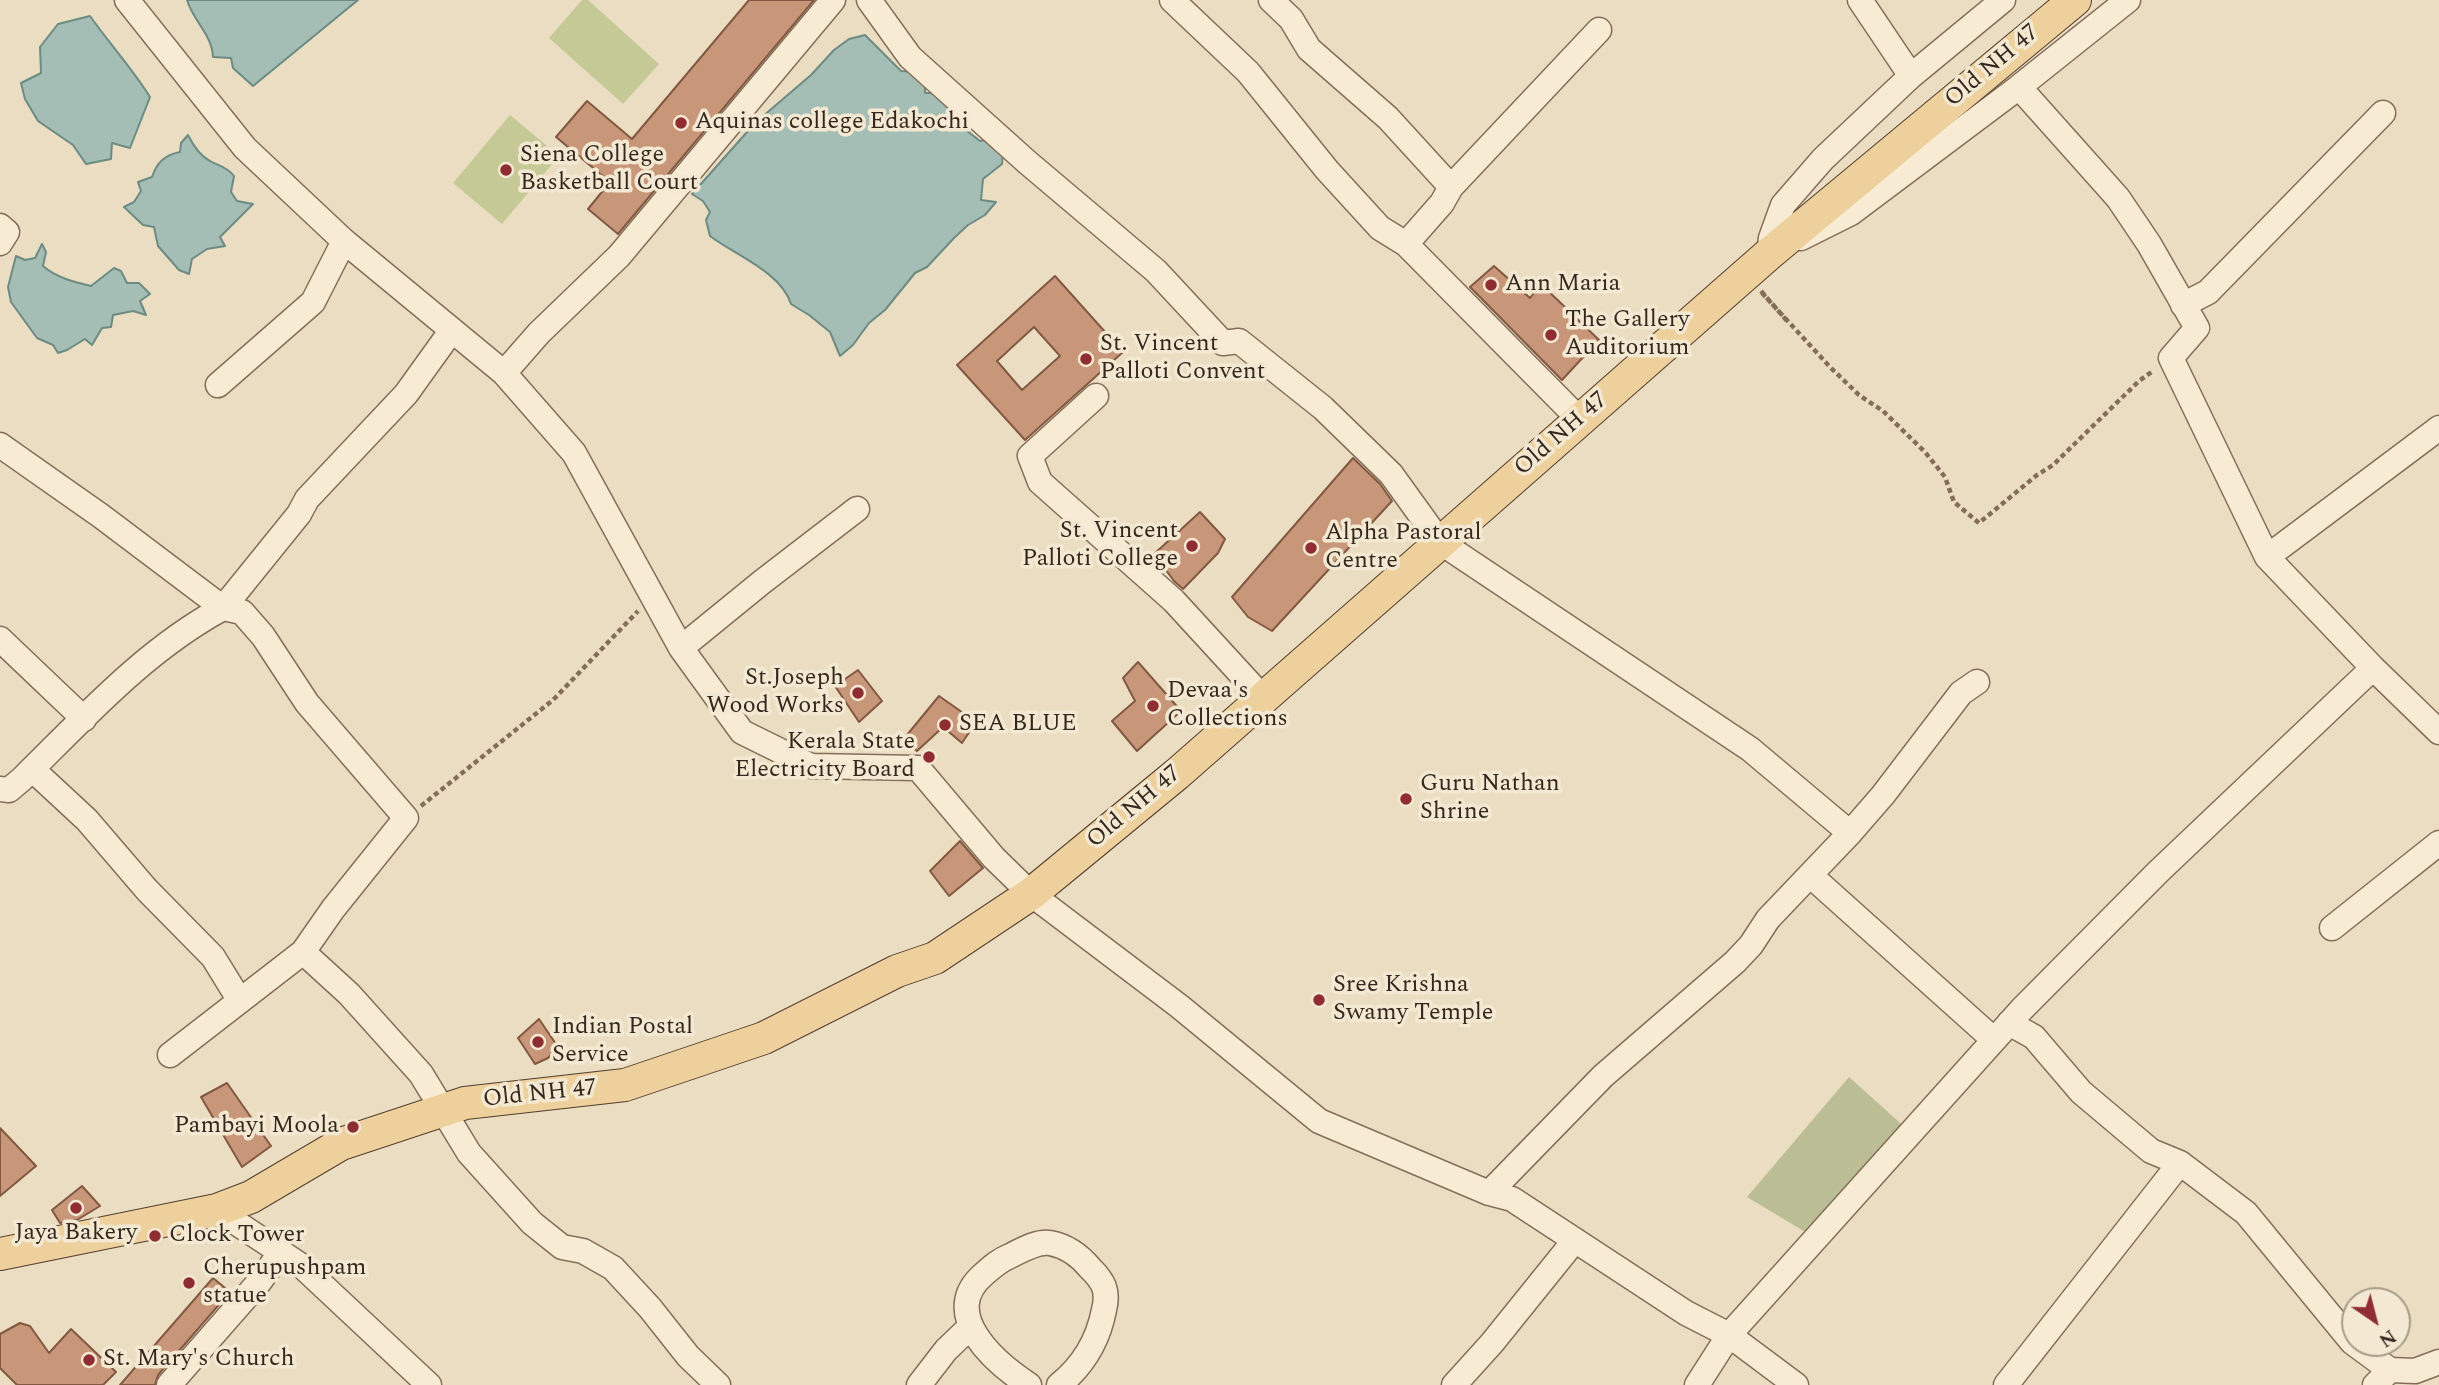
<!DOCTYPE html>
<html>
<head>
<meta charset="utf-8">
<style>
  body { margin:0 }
  #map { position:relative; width:2439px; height:1385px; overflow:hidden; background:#ebddc2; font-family:Spectral,serif }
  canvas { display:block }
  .north { position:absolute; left:2341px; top:1287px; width:70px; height:70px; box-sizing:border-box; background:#f3e8d1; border:2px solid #a79b89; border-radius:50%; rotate:145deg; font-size:19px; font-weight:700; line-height:28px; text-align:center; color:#34271d }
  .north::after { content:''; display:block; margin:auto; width:24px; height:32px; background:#902d32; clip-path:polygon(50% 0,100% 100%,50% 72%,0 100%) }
</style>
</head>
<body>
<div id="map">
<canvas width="2439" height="1385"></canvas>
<div class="north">N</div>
</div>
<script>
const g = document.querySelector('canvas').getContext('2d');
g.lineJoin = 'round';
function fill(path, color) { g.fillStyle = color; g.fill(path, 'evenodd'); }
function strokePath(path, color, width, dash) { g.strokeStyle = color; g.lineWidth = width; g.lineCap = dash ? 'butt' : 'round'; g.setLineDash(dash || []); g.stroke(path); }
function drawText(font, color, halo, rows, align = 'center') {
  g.font = font + ' Spectral,serif'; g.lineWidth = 7; g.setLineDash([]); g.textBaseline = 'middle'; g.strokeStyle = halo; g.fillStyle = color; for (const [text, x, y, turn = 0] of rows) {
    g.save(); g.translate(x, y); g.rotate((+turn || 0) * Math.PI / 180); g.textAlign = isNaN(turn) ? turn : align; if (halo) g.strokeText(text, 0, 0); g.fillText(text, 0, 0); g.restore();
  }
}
fill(new Path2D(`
  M582 0H588L659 64 623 104 549 38Z
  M510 115 559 156 502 224 453 183Z`), '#c5c996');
fill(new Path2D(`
  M1849 1077 1908 1130 1812 1236 1747 1197Z`), '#bbbe95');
const water = new Path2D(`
  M187 0H358L253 86 233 68 231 58 213 57C212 34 193 21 187 0Z
  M90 16C109 43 132 68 150 97L130 148 112 143 111 159 86 164 73 145 38 121 25 99 21 83 41 73 40 47 58 24Z
  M865 35 901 71 919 72 925 83V93H935L963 113 962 127 980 141 995 138 1003 150 1002 164 983 179 981 200 996 202 985 215 968 225 954 238 927 267 915 273 885 310 869 323 853 345 840 356 830 332 809 315 791 304C781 272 735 255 710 236L706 220 710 212 703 201 692 194 755 123 811 75 834 50 849 39Z
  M188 135C193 145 200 156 210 161 219 166 227 167 234 176L231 192 237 201 253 204 220 237 225 246 207 249 192 259 189 274 179 270 158 246 154 227 143 225 124 207 134 202 141 191 138 182 152 177C157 162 165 155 180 152L181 143Z
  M42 244 46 252 43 266C57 278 74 282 91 286L114 268 121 271 127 283H139L150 294 140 301 146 315 133 311 113 315 111 327 102 328 92 345 85 339 67 350 58 353 53 345 37 338 11 302 8 287 16 256 25 260 35 258Z`);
fill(water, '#a4beb5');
strokePath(water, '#6c8b82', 2);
const building = new Path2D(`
  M749 0H814L618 234 588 209 610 182 556 137 587 101 632 139Z
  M1494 266 1530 298 1541 284 1599 340 1562 380 1470 287Z
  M1055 276 1123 352 1025 440 957 365ZM1034 327 1060 356 1022 390 997 361Z
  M1353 458 1380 484 1392 501 1272 631 1248 617 1232 597Z
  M1200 512 1225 539 1218 553 1183 589 1174 581 1154 554Z
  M1138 662 1181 711 1137 751 1112 721 1135 701 1123 678Z
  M858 670 882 701 859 722 835 686Z
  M939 696 976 722 962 743 943 727 917 751 902 741Z
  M960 841 983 868 949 896 930 871Z
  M539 1019 558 1047 548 1058 535 1064 518 1038Z
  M227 1083 271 1146 242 1167 201 1097Z
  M0 1128 36 1166 0 1196Z
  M82 1186 100 1206 77 1220 60 1223 52 1210Z
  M213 1278 230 1292 158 1375 155 1385H120Z
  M20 1323 30 1326 49 1353 71 1329 116 1372 103 1385H17L0 1368V1334Z`);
fill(building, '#c89679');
strokePath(building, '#825841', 2);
const minor = new Path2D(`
  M127 0 245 148 344 241 504 373 574 453 681 648 742 732 811 766 918 768 994 858 1031 894 1179 1006 1319 1121 1489 1193 1512 1199 1686 1313 1729 1335 1796 1385
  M869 0 910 57 1027 162 1156 271 1223 343 1239 341 1323 408 1391 474 1440 542 1750 749 1850 833
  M1172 0 1248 72 1327 170 1380 228 1406 244
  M1271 0 1291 19 1309 49 1388 118 1451 187 1442 203 1406 244 1580 420
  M1860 0 1911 76
  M2019 87 2128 0
  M1451 187 1599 30
  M0 226 7 232 0 243
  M1801 238 1851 213 2019 87 2118 198 2149 244 2197 328 2171 358 2267 557 2373 668 2439 732
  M1769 254 1771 238 1783 205 1823 159 1911 76 2003 0
  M2183 305 2208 292 2383 113
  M504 373 539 333 619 256 833 0
  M218 385 313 302 344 241
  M1096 396 1030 456 1040 482 1174 601 1263 698
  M0 445 101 516 223 608 299 514 307 499 406 394 452 330
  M2267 557 2439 428
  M0 639 84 719
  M681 648 762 582 857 509
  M32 769 87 820 147 890 213 957 240 1001
  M0 789 9 790 22 779C85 717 145 650 223 608L242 612 263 636 307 703 406 818 333 909 303 952 349 994 421 1074 469 1153 532 1223 562 1247 583 1251 613 1268 650 1308 688 1356 718 1385
  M1810 875 1993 1039
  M2332 928 2439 843
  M2009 1023 2034 1037 2081 1092 2151 1151 2180 1163 2246 1213 2352 1342 2390 1370 2375 1385
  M170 1055 303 952
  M1489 1193 1603 1076 1735 962 1751 945 1768 919 1850 833 1883 795 1961 693 1977 682
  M217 1210 303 1267 429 1385
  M2390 1370 2415 1371 2439 1362
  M169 1385 260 1281 281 1252
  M919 1385 946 1350 970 1327
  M1029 1385C994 1362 938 1313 984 1274 993 1266 1000 1260 1010 1256 1022 1250 1037 1241 1050 1243 1066 1246 1080 1256 1090 1268 1103 1281 1109 1290 1104 1310 1098 1341 1084 1365 1059 1385
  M1454 1385 1492 1343 1575 1240
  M1697 1385 1729 1335 2022 1009 2158 872 2373 668
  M2006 1385 2180 1163`);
const major = new Path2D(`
  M0 1254 217 1210 251 1197 341 1144 465 1103 625 1085 764 1038 897 971 935 958 1031 894 1177 774 1769 254 2075 0`);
strokePath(minor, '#846e5a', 27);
strokePath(major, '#523d2e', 34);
strokePath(new Path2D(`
  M1761 291 1788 322
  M1762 293 1830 367 1859 395 1883 411 1925 452 1945 477 1954 502 1979 523 2037 475 2053 465 2139 381 2153 371
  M421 806 553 700 638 611`), '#846e5a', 4.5, [5, 3.5]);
strokePath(minor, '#f7ebd4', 24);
strokePath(major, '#edd09b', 32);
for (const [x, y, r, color] of [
  [681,123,7,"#902d32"],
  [506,170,7,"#902d32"],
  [1491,285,7,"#902d32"],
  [1551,335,7,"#902d32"],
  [1086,359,7,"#902d32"],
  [1192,546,7,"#902d32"],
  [1311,548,7,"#902d32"],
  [858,693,7,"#902d32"],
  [1153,706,7,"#902d32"],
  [945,725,7,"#902d32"],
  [929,757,7,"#902d32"],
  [1406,799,7,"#902d32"],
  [1319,1000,7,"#902d32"],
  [538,1042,7,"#902d32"],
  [353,1127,7,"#902d32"],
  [76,1208,7,"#902d32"],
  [155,1236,7,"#902d32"],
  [189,1283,7,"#902d32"],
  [89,1360,7,"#902d32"]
]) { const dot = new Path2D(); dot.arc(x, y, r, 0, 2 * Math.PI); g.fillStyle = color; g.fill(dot); strokePath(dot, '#f3e8d1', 2.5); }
drawText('24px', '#34271d', '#f3e8d1', [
  ["Old NH 47",1993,67,-40],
  ["Old NH 47",1562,435,-41],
  ["Old NH 47",1135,808,-40],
  ["Old NH 47",540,1095,-6]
]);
drawText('24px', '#34271d', '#f3e8d1', [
  ["Aquinas college Edakochi",695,123],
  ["Siena College",520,156],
  ["Basketball Court",520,184],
  ["Ann Maria",1505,285],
  ["The Gallery",1565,321],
  ["Auditorium",1565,349],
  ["St. Vincent",1100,345],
  ["Palloti Convent",1100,373],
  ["St. Vincent",1178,532,"right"],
  ["Palloti College",1178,560,"right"],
  ["Alpha Pastoral",1325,534],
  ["Centre",1325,562],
  ["St.Joseph",844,679,"right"],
  ["Wood Works",844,707,"right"],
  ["Devaa's",1167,692],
  ["Collections",1167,720],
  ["SEA BLUE",959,725],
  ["Kerala State",915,743,"right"],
  ["Electricity Board",915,771,"right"],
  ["Guru Nathan",1420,785],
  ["Shrine",1420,813],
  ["Sree Krishna",1333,986],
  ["Swamy Temple",1333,1014],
  ["Indian Postal",552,1028],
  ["Service",552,1056],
  ["Pambayi Moola",339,1127,"right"],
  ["Jaya Bakery",76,1234,"center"],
  ["Clock Tower",169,1236],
  ["Cherupushpam",203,1269],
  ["statue",203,1297],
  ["St. Mary's Church",103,1360]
], 'left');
</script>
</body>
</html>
